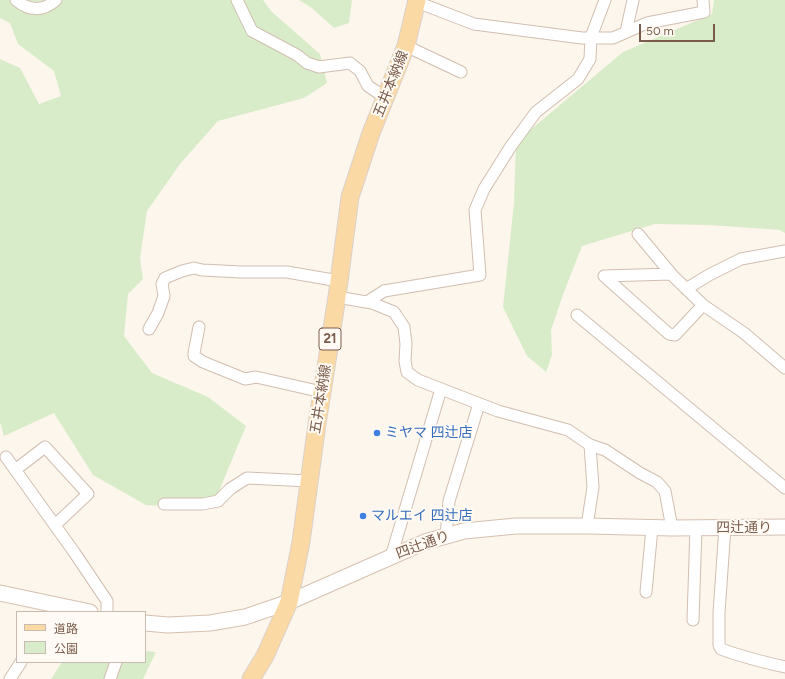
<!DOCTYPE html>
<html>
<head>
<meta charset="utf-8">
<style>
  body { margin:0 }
  #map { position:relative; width:785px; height:679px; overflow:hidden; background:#fdf6ec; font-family:Figtree,"Noto Sans JP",sans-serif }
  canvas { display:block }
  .legend { position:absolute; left:16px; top:611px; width:130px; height:52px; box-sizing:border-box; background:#fffaf3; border:1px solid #cabbb1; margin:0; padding:5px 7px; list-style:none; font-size:12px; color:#7a5c4d }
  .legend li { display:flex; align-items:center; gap:8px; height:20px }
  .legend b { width:20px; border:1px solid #cabbb1 }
  .scale { position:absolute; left:639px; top:24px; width:76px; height:18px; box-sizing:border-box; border:2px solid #7a5c4d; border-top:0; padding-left:5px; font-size:12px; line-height:14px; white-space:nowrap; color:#7a5c4d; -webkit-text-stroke:3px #fffaf3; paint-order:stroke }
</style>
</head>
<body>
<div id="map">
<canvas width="785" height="679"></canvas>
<ul class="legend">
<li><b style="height:5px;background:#fbd9a5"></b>道路</li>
<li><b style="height:11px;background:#d8ecc9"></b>公園</li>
</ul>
<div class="scale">50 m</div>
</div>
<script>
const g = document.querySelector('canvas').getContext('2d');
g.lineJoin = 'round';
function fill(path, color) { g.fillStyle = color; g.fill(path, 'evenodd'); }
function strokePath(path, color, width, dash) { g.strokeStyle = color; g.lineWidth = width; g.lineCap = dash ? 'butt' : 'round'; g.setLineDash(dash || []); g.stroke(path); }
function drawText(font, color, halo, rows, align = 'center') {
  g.font = font + ' Figtree,"Noto Sans JP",sans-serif'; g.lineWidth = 4; g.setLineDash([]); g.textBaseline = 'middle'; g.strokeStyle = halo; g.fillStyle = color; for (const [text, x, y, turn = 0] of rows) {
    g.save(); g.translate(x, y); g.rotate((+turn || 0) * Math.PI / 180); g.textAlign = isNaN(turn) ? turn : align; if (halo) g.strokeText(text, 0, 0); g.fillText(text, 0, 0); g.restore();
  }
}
fill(new Path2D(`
  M0 0H263L272 12 320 54 327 83 304 98 218 121 180 164 147 211 140 258 143 279 128 294 124 336 152 373 208 397 246 426 217 496 189 507 146 505 93 475 54 413 4 436 0 422V59L20 68 39 104 61 96 54 71 18 44 10 23 0 18Z
  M299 0H352L349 23 334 28 312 8Z
  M714 0H785V233L780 230 710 225 655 224 582 246 564 292 551 330 552 355 546 372 527 356 503 307 514 203 516 142 623 52 712 14Z
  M145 651 156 652 143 679H51L62 662H145Z`), '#d8ecc9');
const street = new Path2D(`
  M16 0C29 11 43 12 56 0
  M237 0 252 31 297 55 307 63 319 67 350 63 360 71 368 86 386 98
  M417 2 474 24 582 38H613L647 23 704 12 703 0
  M626 32 633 0
  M406 46 461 72
  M638 234 673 276 703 305 744 333 785 368
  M671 274 604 276 669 334 675 335 703 305
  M686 289 709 275 741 259 785 251
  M337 297 372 303 394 312 404 327 406 344 405 361 407 372 418 380 498 411 568 430 590 445 605 450 640 473 657 482 665 491 672 528
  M367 302 384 291 480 275 475 210 484 189 511 146 536 112 578 79 590 59 591 37 605 0
  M577 315 785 488
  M199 327 194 353V356L203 362 245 379 256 377 322 392
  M149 329 158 313 164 296 162 284 165 278 182 271 194 268 202 270 241 272H287L339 281
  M6 457 74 552 107 601V612
  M15 470 45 447 88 494 55 525
  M164 504H203L218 501 230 489 247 478 309 481
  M587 526 593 487 590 445
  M725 527 719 613V645L721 649C742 657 763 662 785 667
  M446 536 449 501 479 404
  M391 557 441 389
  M646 592 652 528
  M693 620 696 528
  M10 679 21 662
  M110 679 116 662`);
const secondary = new Path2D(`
  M0 593 90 612
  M145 623 168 625 210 623 245 617 289 602 425 542 464 531 516 526H587L672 528 785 527`);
const primary = new Path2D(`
  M251 679 265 656 289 602 301 542 317 424 337 297 350 197 371 133 406 46 417 0`);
strokePath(street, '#d1beb0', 13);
strokePath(secondary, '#d6c0b0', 17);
strokePath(primary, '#dad1cd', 19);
strokePath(street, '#fff', 11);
strokePath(secondary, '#fff', 15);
strokePath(primary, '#fbd9a5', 17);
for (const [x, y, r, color] of [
  [377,433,4,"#3f7fe0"],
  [363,516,4,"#3f7fe0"]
]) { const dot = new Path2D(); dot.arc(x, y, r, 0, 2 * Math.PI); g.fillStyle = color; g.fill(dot); strokePath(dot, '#fffaf3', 1.5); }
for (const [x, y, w] of [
  [330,339,22]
]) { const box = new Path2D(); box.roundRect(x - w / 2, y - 11, w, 22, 3); g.fillStyle = '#fffaf3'; g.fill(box); strokePath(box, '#7a5c4d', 1); }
drawText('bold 13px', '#7a5c4d', null, [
  ["21",330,339]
]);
drawText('14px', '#7a5c4d', '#fffaf3', [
  ["五井本納線",391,84,-68],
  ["五井本納線",321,399,-81],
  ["四辻通り",744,528],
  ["四辻通り",423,545,-20]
]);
drawText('14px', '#366cbe', '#fffaf3', [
  ["ミヤマ 四辻店",385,433],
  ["マルエイ 四辻店",371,516]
], 'left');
</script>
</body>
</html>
